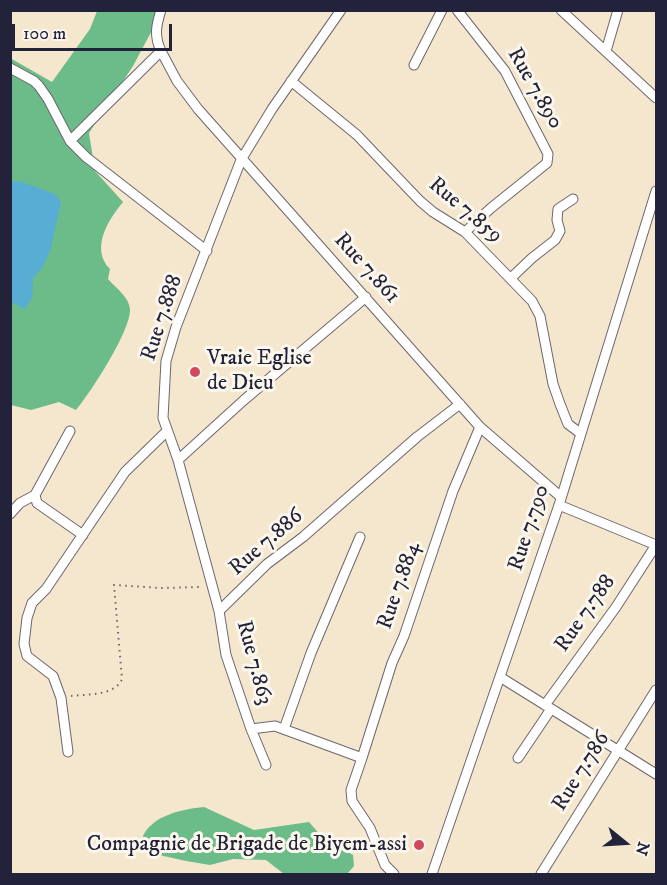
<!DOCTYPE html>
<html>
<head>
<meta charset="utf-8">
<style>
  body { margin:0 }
  #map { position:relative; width:667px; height:885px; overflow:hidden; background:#f5e6ce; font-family:"IM FELL DW Pica",serif }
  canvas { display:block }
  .frame { position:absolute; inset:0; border:12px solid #22223b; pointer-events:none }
  .north { position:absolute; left:595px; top:813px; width:60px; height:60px; -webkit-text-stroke:4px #fbf7ec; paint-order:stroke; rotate:108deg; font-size:16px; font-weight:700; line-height:24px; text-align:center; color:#22223b }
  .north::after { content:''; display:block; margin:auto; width:21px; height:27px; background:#22223b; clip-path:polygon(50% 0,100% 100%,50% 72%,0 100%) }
  .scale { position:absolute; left:12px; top:24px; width:160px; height:27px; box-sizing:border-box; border:3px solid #22223b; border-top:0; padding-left:8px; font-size:18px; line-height:21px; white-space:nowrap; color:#22223b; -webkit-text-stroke:4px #fbf7ec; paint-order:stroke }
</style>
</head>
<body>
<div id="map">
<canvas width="667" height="885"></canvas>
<div class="frame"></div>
<div class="north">N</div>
<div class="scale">100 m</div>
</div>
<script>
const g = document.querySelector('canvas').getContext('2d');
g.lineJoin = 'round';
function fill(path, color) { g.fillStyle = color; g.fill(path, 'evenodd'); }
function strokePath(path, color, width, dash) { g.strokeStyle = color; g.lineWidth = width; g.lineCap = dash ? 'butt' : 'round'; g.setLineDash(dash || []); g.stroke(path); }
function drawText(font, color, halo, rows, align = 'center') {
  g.font = font + ' "IM FELL DW Pica",serif'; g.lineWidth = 6; g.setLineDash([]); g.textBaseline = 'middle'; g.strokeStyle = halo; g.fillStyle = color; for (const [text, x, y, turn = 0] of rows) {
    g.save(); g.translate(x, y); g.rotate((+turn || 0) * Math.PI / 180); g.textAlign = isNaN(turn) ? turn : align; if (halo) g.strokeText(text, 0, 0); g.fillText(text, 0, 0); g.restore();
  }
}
fill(new Path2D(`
  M97 11H160L157 21 133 66 89 133 95 171 123 202C108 220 90 249 110 269L108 279C116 288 130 298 130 310 130 332 91 392 76 410L59 402 31 410 11 405 10 58 52 82 90 29Z
  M204 807 254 830 309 822 322 837 353 855 354 866 347 874H284L266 860 233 859 210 865 186 861 155 854 145 843 143 836C153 815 183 809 204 807Z`), '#6bbc89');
fill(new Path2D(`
  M11 181 22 182 57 195 61 203 50 251 42 268 33 278 32 297 25 309 11 302Z`), '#57add4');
const street = new Path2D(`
  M341 10 272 109 241 160 176 327 166 361 163 418 178 460 244 400 366 297
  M457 10 505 71 548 154 547 163 491 208 465 232
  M561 10 656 98
  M161 51 177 81 198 109 480 427 561 497
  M606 51 618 10
  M414 65 442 10
  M10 68 34 81 39 86 48 99 70 141 86 157 207 251
  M291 81 357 135 420 201 433 212 465 232 532 301 540 316 553 384 560 404 568 424 580 433
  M70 141 161 51C154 36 156 26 161 10
  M511 278 532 258 555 240 560 231 557 220 558 209 573 199
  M70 431 35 495 37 503 83 535
  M178 460 219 611 267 564 303 537 417 437 460 404
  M559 505 656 545
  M10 514 20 503 35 495
  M219 611 226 655 251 729 275 726 362 758 351 790 352 801 370 828 385 865 394 874
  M500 677 656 774
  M545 705 616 607 656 545
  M251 729 266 765
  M284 729 311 653 360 537
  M68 752 61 698 53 676 27 656 24 644 27 618 32 603 46 589 125 472 167 431
  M362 758 392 663 404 636 453 491 480 427
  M518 758 551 709
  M432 874 559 505 656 191
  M541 874 656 690`);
strokePath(street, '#6c676e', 11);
strokePath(new Path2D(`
  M71 696C87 694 115 696 122 679L114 585 161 588 202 587`), '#6c676e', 2, [1.5, 4.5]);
strokePath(street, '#fff', 9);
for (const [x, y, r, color] of [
  [195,372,6,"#d1495b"],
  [419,845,6,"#d1495b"]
]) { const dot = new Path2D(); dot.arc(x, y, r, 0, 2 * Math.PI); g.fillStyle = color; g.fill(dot); strokePath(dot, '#fbf7ec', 2); }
drawText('22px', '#22223b', '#fbf7ec', [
  ["Rue 7.890",534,89,60],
  ["Rue 7.859",465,211,40],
  ["Rue 7.861",366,269,48],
  ["Rue 7.888",163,318,-72],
  ["Rue 7.790",530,528,-72],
  ["Rue 7.886",267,543,-41],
  ["Rue 7.884",400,586,-71],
  ["Rue 7.788",586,614,-55],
  ["Rue 7.863",253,663,75],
  ["Rue 7.786",582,772,-58]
]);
drawText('22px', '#22223b', '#fbf7ec', [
  ["Vraie Eglise",207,359],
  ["de Dieu",207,384],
  ["Compagnie de Brigade de Biyem-assi",407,845,"right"]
], 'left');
</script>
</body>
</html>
